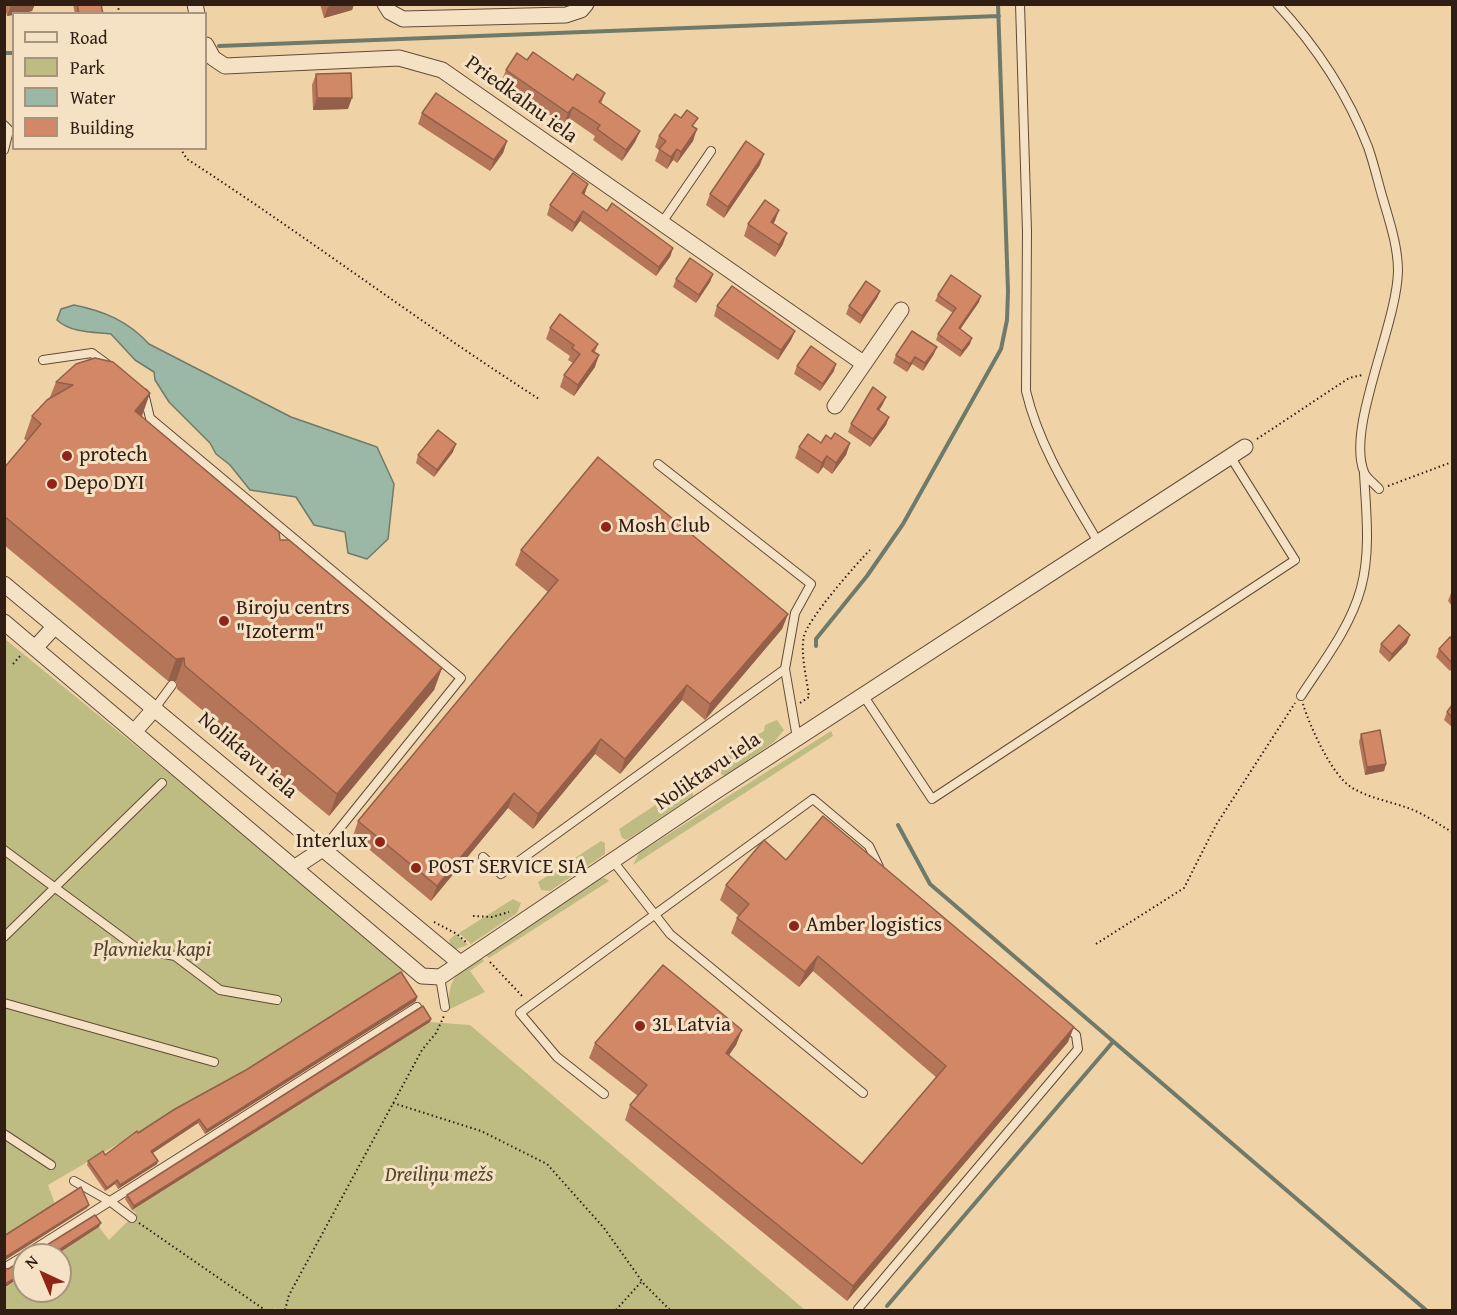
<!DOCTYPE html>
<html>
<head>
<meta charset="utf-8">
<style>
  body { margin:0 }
  #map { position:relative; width:1457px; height:1315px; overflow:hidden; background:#efd3a6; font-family:"Gentium Book Plus",serif }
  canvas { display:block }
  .frame { position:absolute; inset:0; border:6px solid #301e14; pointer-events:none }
  .legend { position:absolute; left:12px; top:12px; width:195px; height:138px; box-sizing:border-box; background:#f5e2c5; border:2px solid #a6947e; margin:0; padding:8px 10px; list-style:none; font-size:18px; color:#301e14 }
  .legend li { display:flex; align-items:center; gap:12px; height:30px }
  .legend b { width:30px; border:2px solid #a6947e }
  .north { position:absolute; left:12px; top:1243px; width:60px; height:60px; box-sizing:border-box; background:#f5e2c5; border:2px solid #a6947e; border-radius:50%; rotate:316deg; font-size:16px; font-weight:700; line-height:24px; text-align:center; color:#301e14 }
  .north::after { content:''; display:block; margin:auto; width:21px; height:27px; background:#8f2418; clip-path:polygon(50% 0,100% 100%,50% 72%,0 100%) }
</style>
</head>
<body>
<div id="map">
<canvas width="1457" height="1315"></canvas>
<div class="frame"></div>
<ul class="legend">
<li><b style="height:8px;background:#f5e2c5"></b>Road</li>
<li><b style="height:16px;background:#bebb83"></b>Park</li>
<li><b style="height:16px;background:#9ab8a5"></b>Water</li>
<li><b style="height:16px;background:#d28867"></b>Building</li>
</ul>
<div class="north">N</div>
</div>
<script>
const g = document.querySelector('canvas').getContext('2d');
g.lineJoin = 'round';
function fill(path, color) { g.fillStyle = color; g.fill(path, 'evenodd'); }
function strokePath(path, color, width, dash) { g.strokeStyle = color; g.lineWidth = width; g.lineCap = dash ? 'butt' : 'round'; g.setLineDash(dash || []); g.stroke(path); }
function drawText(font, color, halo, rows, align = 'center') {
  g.font = font + ' "Gentium Book Plus",serif'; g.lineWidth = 6; g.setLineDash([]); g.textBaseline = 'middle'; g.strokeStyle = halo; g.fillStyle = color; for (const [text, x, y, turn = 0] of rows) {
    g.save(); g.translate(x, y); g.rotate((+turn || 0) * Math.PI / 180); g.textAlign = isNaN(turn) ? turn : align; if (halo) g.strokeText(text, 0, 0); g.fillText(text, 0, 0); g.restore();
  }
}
fill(new Path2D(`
  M5 639 409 969 277 1051 48 1185 55 1204 5 1235Z
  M777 720 784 730 774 742 725 776 719 773C717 754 750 740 764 731L765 725Z
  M831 731 833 736 633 865 639 853Z
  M684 786 693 791V796L627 840 622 838 619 829Z
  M601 841 605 843V854L550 891 541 890 538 882Z
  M605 878 609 881 489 958 485 955 598 879Z
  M513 899 521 903 517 913 471 944 459 933Z
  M456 934 468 945 456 949 451 947 449 940Z
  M481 958 484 961 470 971 485 992 448 1010C449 978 454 974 481 958Z
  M430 1022 470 1025 805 1310H278L275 1308 273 1310H5V1288L24 1275V1291H60V1255H56L99 1227 109 1240 136 1213 132 1210Z`), '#bebb83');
const water = new Path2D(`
  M74 305C104 311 128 321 149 344L291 417 377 447 394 484 388 539 367 559 348 553 345 532 314 525 296 497 250 490 230 465 216 454 210 443 169 402 155 380 154 372 135 360 111 334C93 332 71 333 57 320L61 309Z`);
fill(water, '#9ab8a5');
strokePath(water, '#707a6b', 1.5);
strokePath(new Path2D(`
  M219 46 999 16
  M4 53H14
  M816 646V639L867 576 903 524 1001 349 1007 320 1008 291 998 4
  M898 825 930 884 1426 1310
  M887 1306 1112 1043`), '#707a6b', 4);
const lane = new Path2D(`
  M1020 4 1027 231 1026 391C1039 446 1070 494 1098 542
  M1277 4C1315 45 1348 95 1368 147 1374 164 1378 182 1383 199 1390 223 1398 247 1398 271 1397 325 1346 428 1364 472 1366 478 1375 484 1379 489
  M4 125 9 130 4 150
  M661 224 711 151
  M43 360 92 353 107 364
  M144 393 150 418 461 678 324 848
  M658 464 811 584 795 613 785 669 797 738
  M863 695 932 799 1295 560 1230 456
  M1301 696C1323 662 1350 628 1361 588 1371 551 1366 510 1364 473
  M155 708 172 685
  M4 850 138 949 175 956 220 990 277 1000
  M483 857 501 874 785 669
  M613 861 670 934 863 1093
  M4 937 162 783
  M440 977 445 1007
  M4 1003 214 1062
  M604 1094 557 1057 520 1013 813 799 869 846 879 867
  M4 1134 51 1165
  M74 1181 111 1202 132 1218
  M25 1255 417 1007
  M4 1268 24 1256
  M858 1309 1078 1049 1076 1035 1066 1027`);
const street = new Path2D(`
  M195 4 197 14
  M385 4 390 12 403 19 566 15 581 10 586 4
  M206 45 213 58 225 66 399 58 442 70 863 363
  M835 406 901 310
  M4 584 460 963
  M4 622 422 976 440 977 716 791 1245 447
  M35 648 55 626
  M134 732 155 708
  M294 868 324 848`);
strokePath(lane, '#604b38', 10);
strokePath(street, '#604b38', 17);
strokePath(new Path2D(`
  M117 4 120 14
  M180 148 187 159C306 236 419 322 539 399
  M1257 439 1349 378 1362 375
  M1388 486 1452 462
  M13 664 21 655
  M800 703 809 697C807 679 800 653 804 636 808 619 856 564 870 550
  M1303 704C1310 727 1332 775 1351 787 1368 798 1389 801 1408 808 1423 813 1438 824 1452 832
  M473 916 492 917 509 912
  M434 922 457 934 467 943
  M1096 944 1184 888 1216 825 1295 703
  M490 962 523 997
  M393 1103 481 1131 547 1164 604 1228 644 1284 670 1310
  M139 1223 265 1310
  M285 1310 289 1295 422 1050 436 1033 444 1016
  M616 1310 642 1281`), '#301e14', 2, [1.5, 3]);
strokePath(lane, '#f5e2c5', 8);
strokePath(street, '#f5e2c5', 15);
fill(new Path2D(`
  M4 4H35L32 11 20 14H14L7 16Z
  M73 4H101L103 14H75Z
  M320 4H354L352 10 324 18Z
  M527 60 605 93 601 104 640 131 635 142 622 161 593 140 595 136 569 118 564 125 501 82 506 70Z
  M316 74 348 109 313 110 312 85Z
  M422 113 507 141 503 153 490 171 418 124Z
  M695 128 693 141 677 163 673 160 667 169 655 161 659 150 655 147 659 136Z
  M760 165 724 218 706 205 710 194Z
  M588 184 584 195 607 211 673 248 670 257 656 276 580 221 572 232 547 215 550 205Z
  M779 210 773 223 783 244 775 257 744 236 748 224Z
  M713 274 710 282 696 303 673 287 676 279Z
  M880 291 877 298 860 324 846 314 849 306Z
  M938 295 979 302 960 329 970 344 960 357 936 340 938 334 953 313 935 301Z
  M717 306 795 331 791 340 778 360 714 316Z
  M550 328 598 344 595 352V367L574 396 560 387 564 375 573 363 568 360 570 356 546 339Z
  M934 354 923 371 912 364 907 372 893 363 896 355Z
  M797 366 834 371 820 391 794 374Z
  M56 382 150 393 141 416 280 540 442 668 434 690 329 816 177 689 176 681H168L4 545V468L27 441 24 439 32 416 50 397Z
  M883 404 879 410 889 417 886 425 870 447 848 432 851 424Z
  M831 439 850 443 846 455 832 474 823 467 818 474 795 458 799 447 821 443Z
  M453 452 434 477 416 463 418 455Z
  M521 550 788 614 782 629 705 720 682 700 620 774 595 754 533 829 508 808 431 901 353 836 358 821 548 592 515 565Z
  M1452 592V606L1448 601 1451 593Z
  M1452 639V669L1450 671 1436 657 1439 649Z
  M1407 643 1389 662 1379 652 1381 644Z
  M1452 705V727L1444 720 1447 712Z
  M1361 734 1386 764 1384 771 1365 775 1359 742Z
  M786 860 1068 1042 847 1301 625 1120 630 1105 638 1096 589 1058 595 1043 742 1030 736 1045 729 1055 862 1164 937 1078 813 971 799 987 731 933 737 918 739 916 720 900 726 885Z
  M416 1001 205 1134 198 1123 152 1153 157 1164 118 1189 115 1184 105 1191 87 1165 88 1161 105 1155 138 1133Z
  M431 1019 430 1022 132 1210 125 1199 127 1195Z`), '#b57559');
fill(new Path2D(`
  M13 4H35L32 11 20 14H14V15L7 16 11 5Z
  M335 4H354L352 10 324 18 328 7Z
  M317 98H352L348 109 313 110Z
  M573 107 569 118 564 125 568 113Z
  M697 129 693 141 677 163 681 152Z
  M640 131 635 142 622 161 626 150Z
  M507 141 503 153 490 171 494 160Z
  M677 149 673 160 667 169 671 157Z
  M764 154 760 165 724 218 728 207Z
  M588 184 585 193 578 202 582 193Z
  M779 210 775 221 767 233 771 222Z
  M583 211 580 221 572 232 575 223Z
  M787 233 783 244 775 257 779 245Z
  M673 248 670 257 656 276 659 267Z
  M713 274 710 282 696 303 699 295Z
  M880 291 877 298 860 324 862 316Z
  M981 296 979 302 957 334 959 328Z
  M795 331 791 340 778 360 781 350Z
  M972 338 970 344 960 357 962 351Z
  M937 347 934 354 923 371 925 363Z
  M599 355 595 367 574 396 578 385Z
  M915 357 912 364 907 372 910 364Z
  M836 364 834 371 820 391 823 384Z
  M150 393 142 416 127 433 135 411Z
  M886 397 883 404 875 417 877 409Z
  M889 417 886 425 870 447 873 439Z
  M850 443 846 455 832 474 836 463Z
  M456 444 453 452 434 477 437 470Z
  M827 456 823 467 818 474 822 463Z
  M788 614 782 629 705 720 710 704Z
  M1410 635 1407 643 1389 662 1392 654Z
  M184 658 176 681H168L176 659Z
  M442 668 434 690 329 816 337 794Z
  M687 685 682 700 620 774 625 759Z
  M601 739 595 754 533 829 538 814Z
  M1386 764 1384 771 1365 775 1367 767Z
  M514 793 508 808 431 901 437 886Z
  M818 956 813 971 799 987 805 972Z
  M417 997 416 1001 205 1134 207 1130Z
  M431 1019 430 1022 132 1210 134 1206Z
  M1074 1027 1068 1042 847 1301 853 1286Z
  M742 1030 736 1045 720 1068 726 1053Z
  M199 1119 198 1123 150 1155 151 1151Z
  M158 1161 157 1164 118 1189 120 1185Z
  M117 1180 115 1184 105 1191 107 1188Z
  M89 1205 87 1208 4 1261V1258Z
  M101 1223 99 1227 56 1255H51Z
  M24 1272V1275L4 1288V1285Z`), '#935f48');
const building = new Path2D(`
  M77 4H101L103 14H79Z
  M533 52 573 80 577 74 605 93 599 102 640 131 626 150 597 129 600 125 573 107 568 113 506 70 517 53 527 60Z
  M351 73 352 98H317L316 74Z
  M436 93 507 141 494 160 422 113Z
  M687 110 698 118 692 126 697 129 681 152 677 149 671 157 659 149 666 141 659 136 675 114 681 118Z
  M746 141 764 154 728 207 710 194Z
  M573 173 588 184 582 193 607 211 612 203 673 248 659 267 583 211 575 223 550 205Z
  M765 200 779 210 771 222 787 233 779 245 748 224Z
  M690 258 713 274 699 295 676 279Z
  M951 275 981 296 959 328 972 338 962 351 938 334 956 308 938 295Z
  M866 281 880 291 862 316 849 306Z
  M732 286 795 331 781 350 717 306Z
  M560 314 598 344 592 351 599 355 578 385 564 375 580 354 572 348 574 345 550 328Z
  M912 331 937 347 925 363 915 357 910 364 896 355Z
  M811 346 836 364 823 384 797 366Z
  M95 358 113 362 150 393 135 411 279 532 280 540H289L442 668 337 794 185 666 184 658 176 659 4 516V468L41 424 32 416 47 400 73 385 56 382 76 364Z
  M873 387 886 397 877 409 889 417 873 439 851 424Z
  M438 430 456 444 437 470 418 455Z
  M835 433 850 443 836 463 827 456 822 463 799 447 808 434 821 443 826 435 831 439Z
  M598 457 788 614 710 704 687 685 625 759 601 739 538 814 514 793 437 886 358 821 558 580 521 550Z
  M1399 625 1410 635 1392 654 1381 644Z
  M1450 637 1452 639V663L1439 649Z
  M1452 705V717L1447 712Z
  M1380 730 1386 764 1367 767 1361 734Z
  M823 816 1074 1027 853 1286 630 1105 647 1085 595 1043 663 965 742 1030 726 1053 862 1164 946 1066 818 956 805 972 737 918 749 904 726 885 764 840 786 860Z
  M401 972 417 997 207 1130 199 1119 151 1151 158 1161 120 1185 117 1180 107 1188 88 1161 103 1151 105 1155 137 1131 138 1133 175 1109 246 1070Z
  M423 1006 431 1019 134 1206 127 1195Z
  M81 1187 89 1205 4 1258V1236Z
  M95 1215 101 1223 51 1255H31Z
  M24 1260V1272L4 1285V1268L8 1269Z`);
fill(building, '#d28867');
strokePath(building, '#935f48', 1.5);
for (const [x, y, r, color] of [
  [67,456,6,"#8f2418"],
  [52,484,6,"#8f2418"],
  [606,527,6,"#8f2418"],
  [224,621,6,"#8f2418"],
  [380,842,6,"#8f2418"],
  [416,868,6,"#8f2418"],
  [794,926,6,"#8f2418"],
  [640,1026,6,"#8f2418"]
]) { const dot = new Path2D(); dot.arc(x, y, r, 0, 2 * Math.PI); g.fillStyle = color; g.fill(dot); strokePath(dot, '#f5e2c5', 2); }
drawText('21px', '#301e14', '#f5e2c5', [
  ["Priedkalnu iela",521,100,36],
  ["Noliktavu iela",247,756,40],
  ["Noliktavu iela",708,772,-34]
]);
drawText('21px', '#301e14', '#f5e2c5', [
  ["protech",79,456],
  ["Depo DYI",64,484],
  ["Mosh Club",618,527],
  ["Biroju centrs",236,609],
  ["\"Izoterm\"",236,633],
  ["Interlux",368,842,"right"],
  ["POST SERVICE SIA",428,868],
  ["Amber logistics",806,926],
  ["3L Latvia",652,1026]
], 'left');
drawText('italic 21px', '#544530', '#f5e2c5', [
  ["Pļavnieku kapi",152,951],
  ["Dreiliņu mežs",439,1176]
]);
</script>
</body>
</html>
